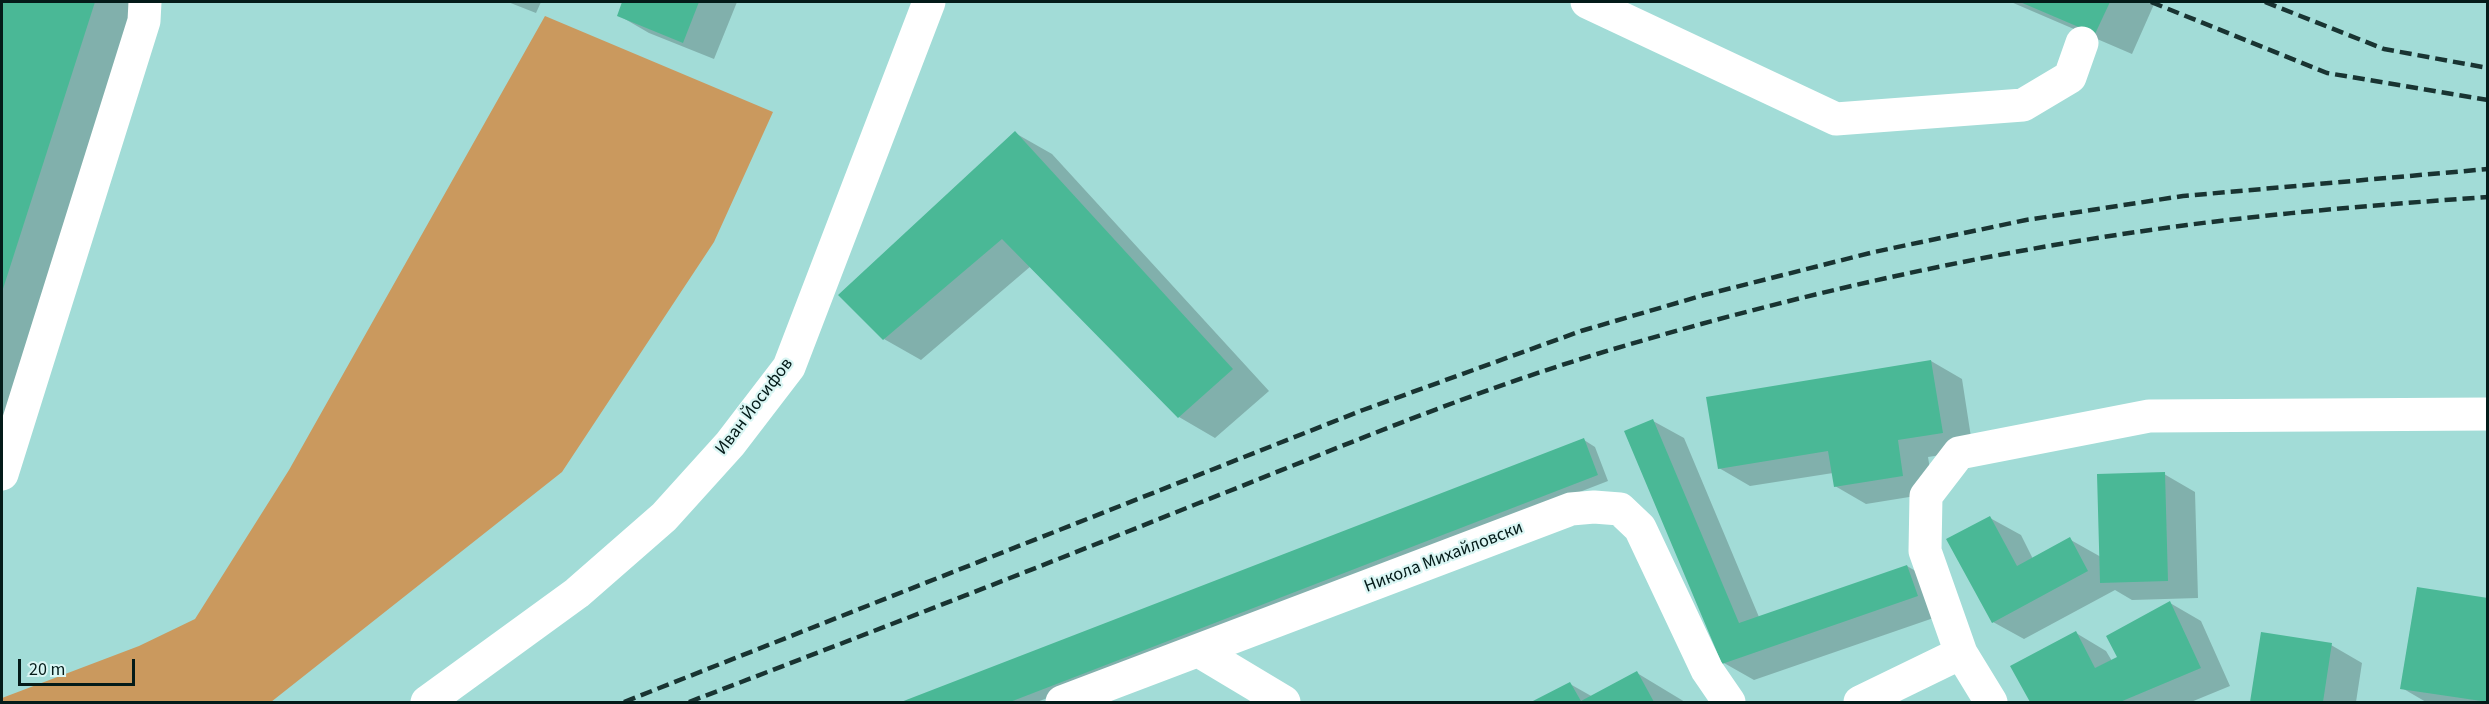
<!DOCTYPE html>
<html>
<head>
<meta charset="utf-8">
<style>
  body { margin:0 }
  #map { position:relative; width:2489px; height:704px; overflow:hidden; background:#a2dcd7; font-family:"Source Sans 3",sans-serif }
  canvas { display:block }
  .frame { position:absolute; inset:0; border:3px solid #041b19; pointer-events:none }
  .scale { position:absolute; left:18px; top:659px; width:117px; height:27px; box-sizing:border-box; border:3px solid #041b19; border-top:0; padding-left:8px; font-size:18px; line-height:21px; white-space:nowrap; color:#041b19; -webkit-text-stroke:4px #daf6f4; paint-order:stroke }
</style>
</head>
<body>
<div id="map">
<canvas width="2489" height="704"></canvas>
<div class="frame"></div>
<div class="scale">20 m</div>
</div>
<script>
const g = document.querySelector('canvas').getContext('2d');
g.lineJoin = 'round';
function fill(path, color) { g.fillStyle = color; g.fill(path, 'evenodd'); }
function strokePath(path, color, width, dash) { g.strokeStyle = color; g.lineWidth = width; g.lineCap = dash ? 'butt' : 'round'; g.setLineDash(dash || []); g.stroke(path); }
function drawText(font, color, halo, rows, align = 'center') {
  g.font = font + ' "Source Sans 3",sans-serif'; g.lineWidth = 4.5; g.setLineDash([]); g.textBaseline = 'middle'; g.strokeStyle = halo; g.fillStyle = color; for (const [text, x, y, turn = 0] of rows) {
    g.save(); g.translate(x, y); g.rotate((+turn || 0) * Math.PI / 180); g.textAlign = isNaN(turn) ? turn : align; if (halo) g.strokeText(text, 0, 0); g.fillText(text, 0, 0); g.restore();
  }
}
fill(new Path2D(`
  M545 16 773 112 714 242 562 472 271 702H2V698L139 646 195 619 289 470Z`), '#ca995e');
fill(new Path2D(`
  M2 2H139L2 428Z
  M508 2H541L536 13Z
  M624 2H737L714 59 649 33 618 15Z
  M2011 2H2155L2132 54Z
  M1015 133 1052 154 1269 391 1215 438 1179 417 1031 266 921 360 884 339Z
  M1931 361 1962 379 1973 450 1928 457 1934 493 1866 504 1835 486 1833 473 1750 486 1719 468Z
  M1653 421 1684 438 1759 617 1907 566 1938 584 1948 613 1754 680 1724 663Z
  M1584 440 1595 447 1608 481 1037 702H905Z
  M2164 474 2195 492 2198 598 2132 600 2115 590 2024 639 1993 622 1990 518 2021 535 2033 559 2069 539 2101 557Z
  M2488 600V702H2426L2402 688Z
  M2170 603 2201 621 2230 686 2191 702H2032L2012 667 2076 633 2106 651 2112 661 2119 657Z
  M2262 634 2331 645 2362 663 2356 702H2252Z
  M1637 673 1685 702H1534L1570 684 1593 697Z`), '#0003');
fill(new Path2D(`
  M2 2H95L2 292Z
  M622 2H699L683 43 617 16Z
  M2020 2H2110L2095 34Z
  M1015 131 1233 369 1178 418 1002 239 883 340 838 295Z
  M1931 360 1943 433 1898 440 1903 476 1834 487 1828 451 1718 469 1706 397Z
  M1653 419 1739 623 1907 565 1918 596 1722 664 1624 431Z
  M1584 438 1598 475 1010 702H901Z
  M2165 472 2168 581 2100 583 2097 474Z
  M1990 516 2017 566 2070 537 2088 571 1992 623 1946 539Z
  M2417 587 2488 598V702L2400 689Z
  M2170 601 2201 668 2120 702H2030L2010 666 2076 631 2095 668 2117 657 2106 636Z
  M2261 632 2332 643 2323 702H2250Z
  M1637 671 1654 702H1531L1570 682 1581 701Z`), '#4ab896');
strokePath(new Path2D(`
  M1587 2 1836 119 2023 105 2070 77 2082 43
  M2 474 144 21 145 2
  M1199 651 1284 702
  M427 702 577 593 664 517 730 444 789 367 929 2
  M1062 702 1571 509 1594 507 1620 509 1640 528 1707 670 1729 702
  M1860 702 1961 653
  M1991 702 1961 653 1925 551 1926 496 1959 453 2149 416 2488 414`), '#fff', 33);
strokePath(new Path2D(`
  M2151 2 2327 73 2488 100
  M2265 2 2384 49 2488 68
  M624 702 1363 410 1581 331 1704 295 1874 252 2026 220 2183 196 2488 169
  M689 702C859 637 1030 571 1199 503 1331 451 1462 395 1597 354 1789 296 1987 251 2187 225 2287 212 2387 204 2488 197`), '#193432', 4.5, [12, 6]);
drawText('18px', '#041b19', '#daf6f4', [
  ["Иван Йосифов",755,407,-53],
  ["Никола Михайловски",1444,558,-21]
]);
</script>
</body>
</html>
